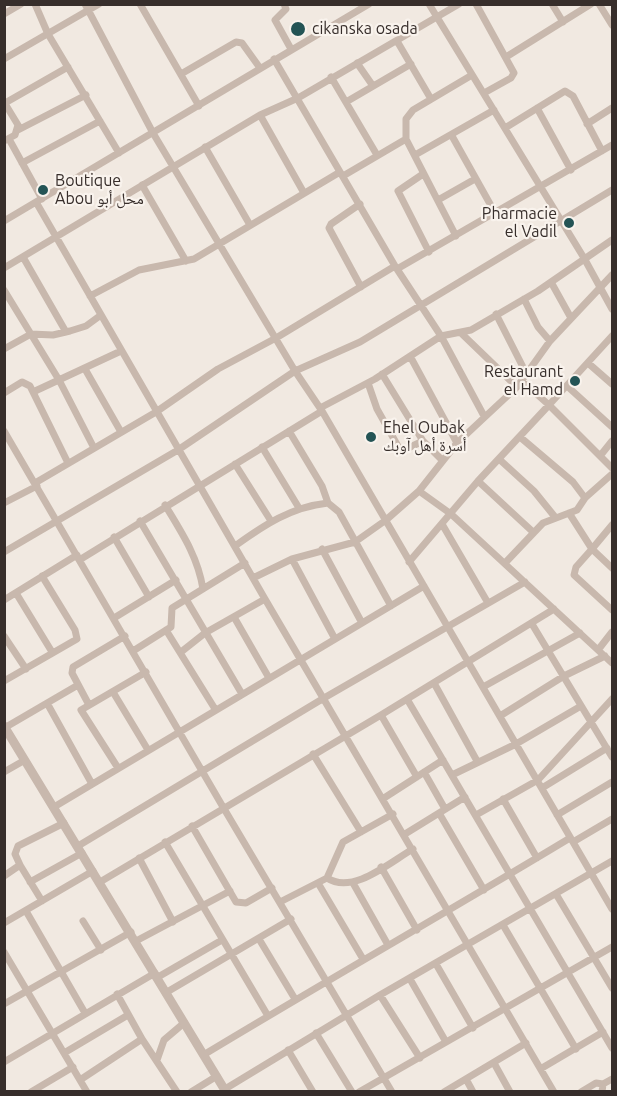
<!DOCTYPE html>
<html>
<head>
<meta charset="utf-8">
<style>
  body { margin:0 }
  #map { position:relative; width:617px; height:1096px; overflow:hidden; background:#f1e9e1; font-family:Ubuntu,sans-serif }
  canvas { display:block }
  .frame { position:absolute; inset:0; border:6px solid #372e2b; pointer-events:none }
</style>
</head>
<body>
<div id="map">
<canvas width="617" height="1096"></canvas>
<div class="frame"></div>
</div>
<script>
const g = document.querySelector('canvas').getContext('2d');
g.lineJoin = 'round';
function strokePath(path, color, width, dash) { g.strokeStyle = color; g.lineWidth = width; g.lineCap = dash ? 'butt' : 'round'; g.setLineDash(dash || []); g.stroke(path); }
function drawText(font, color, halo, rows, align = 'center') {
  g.font = font + ' Ubuntu,"Noto Naskh Arabic",sans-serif'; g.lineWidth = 4.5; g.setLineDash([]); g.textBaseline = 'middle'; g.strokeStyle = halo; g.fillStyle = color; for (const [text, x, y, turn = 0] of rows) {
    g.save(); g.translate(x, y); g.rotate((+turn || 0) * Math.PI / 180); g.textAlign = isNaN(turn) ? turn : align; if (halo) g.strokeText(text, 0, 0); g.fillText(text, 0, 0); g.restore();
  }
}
strokePath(new Path2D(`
  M35 4 48 34 119 153
  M85 4 153 133 295 371 322 411 612 909
  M140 4 199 106
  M284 4 286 9 275 20 291 49
  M429 4 584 258 612 309
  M476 4 514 73 511 78 484 93
  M552 4 563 22
  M599 4 612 25
  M4 14 21 4
  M397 41 431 99
  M506 57 591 4
  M4 59 99 4
  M274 59 395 266 441 336 484 416
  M357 63 373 86
  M181 74 236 42 242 43 260 68
  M331 77 377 155
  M4 102 18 125 15 135 4 141
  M346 102 411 64
  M5 103 68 67
  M537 108 571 170
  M260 115 304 193
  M587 124 612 108
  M505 128 565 91 573 96 602 151
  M18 130 86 95
  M452 136 494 211
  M9 139 42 199
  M205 147 250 225
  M415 155 494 110
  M22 163 100 121
  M423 174 398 191 429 252
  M343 176 406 139
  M142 185 186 261
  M438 200 475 179
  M36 202 265 599 554 1092
  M360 204 331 224 329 228 361 287
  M4 221 369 4
  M456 236 406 139V119L413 110 472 75
  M23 257 66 332
  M4 268 260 115 298 98 459 4
  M397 269 612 145
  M551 282 571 318
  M4 290 59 380 94 448
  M90 296 139 270 194 259 340 172
  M524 299 538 327 550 341
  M496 314 526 373
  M461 333 517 387
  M612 336 549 405 612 468
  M4 349 31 334 53 335 70 331 86 326 101 315
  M410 356 457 443
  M588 363 612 384
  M85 369 121 432
  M382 374 423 441
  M368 383 377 409 399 448 406 449 423 441 442 460
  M567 386 612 427
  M33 392 121 351
  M4 393 22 382 30 386 68 463
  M320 408 375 379 441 336 471 330 538 291 612 240
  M4 431 223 807 392 1092
  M289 431 322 486 328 503
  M520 437 573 482 585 498
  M262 447 299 508
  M600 456 612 441
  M499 459 534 491 555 517
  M235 464 271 521
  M478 481 533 532
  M35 483 156 412 218 369 276 338 395 266
  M419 491 451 514 612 663
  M4 503 37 486
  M165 505C182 533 198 557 203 589
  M569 513 592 549 576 567 574 575 612 610
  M140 521 242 694
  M442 524 488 603
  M612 525 592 549 612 568
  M114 537 149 597
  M235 546C264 525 291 507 328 503L339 512 391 606
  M322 549 362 623
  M4 552 178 450 295 371 360 342 612 190
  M81 559 322 411
  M292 559 335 639
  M409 562 478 481 549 405 522 381
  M505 563 543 523 577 510 585 498 612 474
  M253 578 292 559 355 542 386 520 419 491 457 443 517 387 550 341 612 275
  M16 593 52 652
  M4 600 77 555
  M234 617 269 678
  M114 618 176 580
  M532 624 612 757
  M166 630 215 709
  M4 636 26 669
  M598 650 612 632
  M133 651 171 627 172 608 245 563
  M181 652 205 633 265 599
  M4 681 77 639 75 630 42 576
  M434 683 477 761
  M483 687 580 633
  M113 692 148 750
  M407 699 612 1048
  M47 703 92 784
  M89 705 72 673 73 667 125 636
  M381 715 417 777
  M500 716 564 676 605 656
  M6 727 78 685
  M313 754 361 832
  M118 768 81 710 146 672
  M4 772 25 760
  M424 772 445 809
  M452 775 516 744 581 706
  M542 788 607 748
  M384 798 443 760
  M503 799 537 858
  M54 807 424 586
  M439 813 484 890
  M476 815 538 780 612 699
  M557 815 612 782
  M192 826 236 902 246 903 272 888
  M405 834 465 797
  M165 842 268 1016
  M573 842 612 819
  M78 846 324 698 525 582
  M139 858 173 922
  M20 865 15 854 18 846 64 823
  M381 867 417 930
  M4 876 20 865 42 901
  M327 878C353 895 390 862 413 849
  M30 882 82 853
  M100 882 381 715 554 609
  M318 883 363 959
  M353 883 388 945
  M556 894 612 988
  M280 902 327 878 343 842 393 814
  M26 911 85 1013
  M83 921 101 950
  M4 923 93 871
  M503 925 576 1049
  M259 939 295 999
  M136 941 230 891
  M4 952 87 1092
  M436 964 473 1028
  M158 977 222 940
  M410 979 446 1042
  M167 992 291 919
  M117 994 142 1039 177 1092
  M380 995 420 1058
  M4 1004 131 932
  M316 1033 352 1092
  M288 1050 313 1092
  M64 1053 128 1015
  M205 1054C326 981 449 911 570 838
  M157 1060 164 1040 184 1023
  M4 1062 155 973
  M494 1063 510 1092
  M542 1068 603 1032
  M466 1079 473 1092
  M80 1080 142 1039
  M225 1089 380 995 612 861
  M31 1092 73 1067
  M191 1092 217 1076
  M359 1092 612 947
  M444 1092 526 1043
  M581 1092 596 1083 603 1084
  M602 1092 603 1084 612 1079`), '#c8b8ad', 7);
strokePath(new Path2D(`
  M4 726 226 1092`), '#c8b8ad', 9);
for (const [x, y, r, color] of [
  [298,29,8,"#245455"],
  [43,190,6,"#245455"],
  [569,223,6,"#245455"],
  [575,381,6,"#245455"],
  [371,437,6,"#245455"]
]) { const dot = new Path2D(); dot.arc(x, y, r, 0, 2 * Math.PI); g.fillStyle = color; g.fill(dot); strokePath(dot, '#f9f3ed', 2); }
drawText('16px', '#372e2b', '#f9f3ed', [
  ["cikanska osada",312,29],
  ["Boutique",55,181],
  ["Abou محل أبو",55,199],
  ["Pharmacie",557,214,"right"],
  ["el Vadil",557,232,"right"],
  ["Restaurant",563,372,"right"],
  ["el Hamd",563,390,"right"],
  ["Ehel Oubak",383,428],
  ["أسرة أهل آوبك",383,446]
], 'left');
</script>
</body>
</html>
